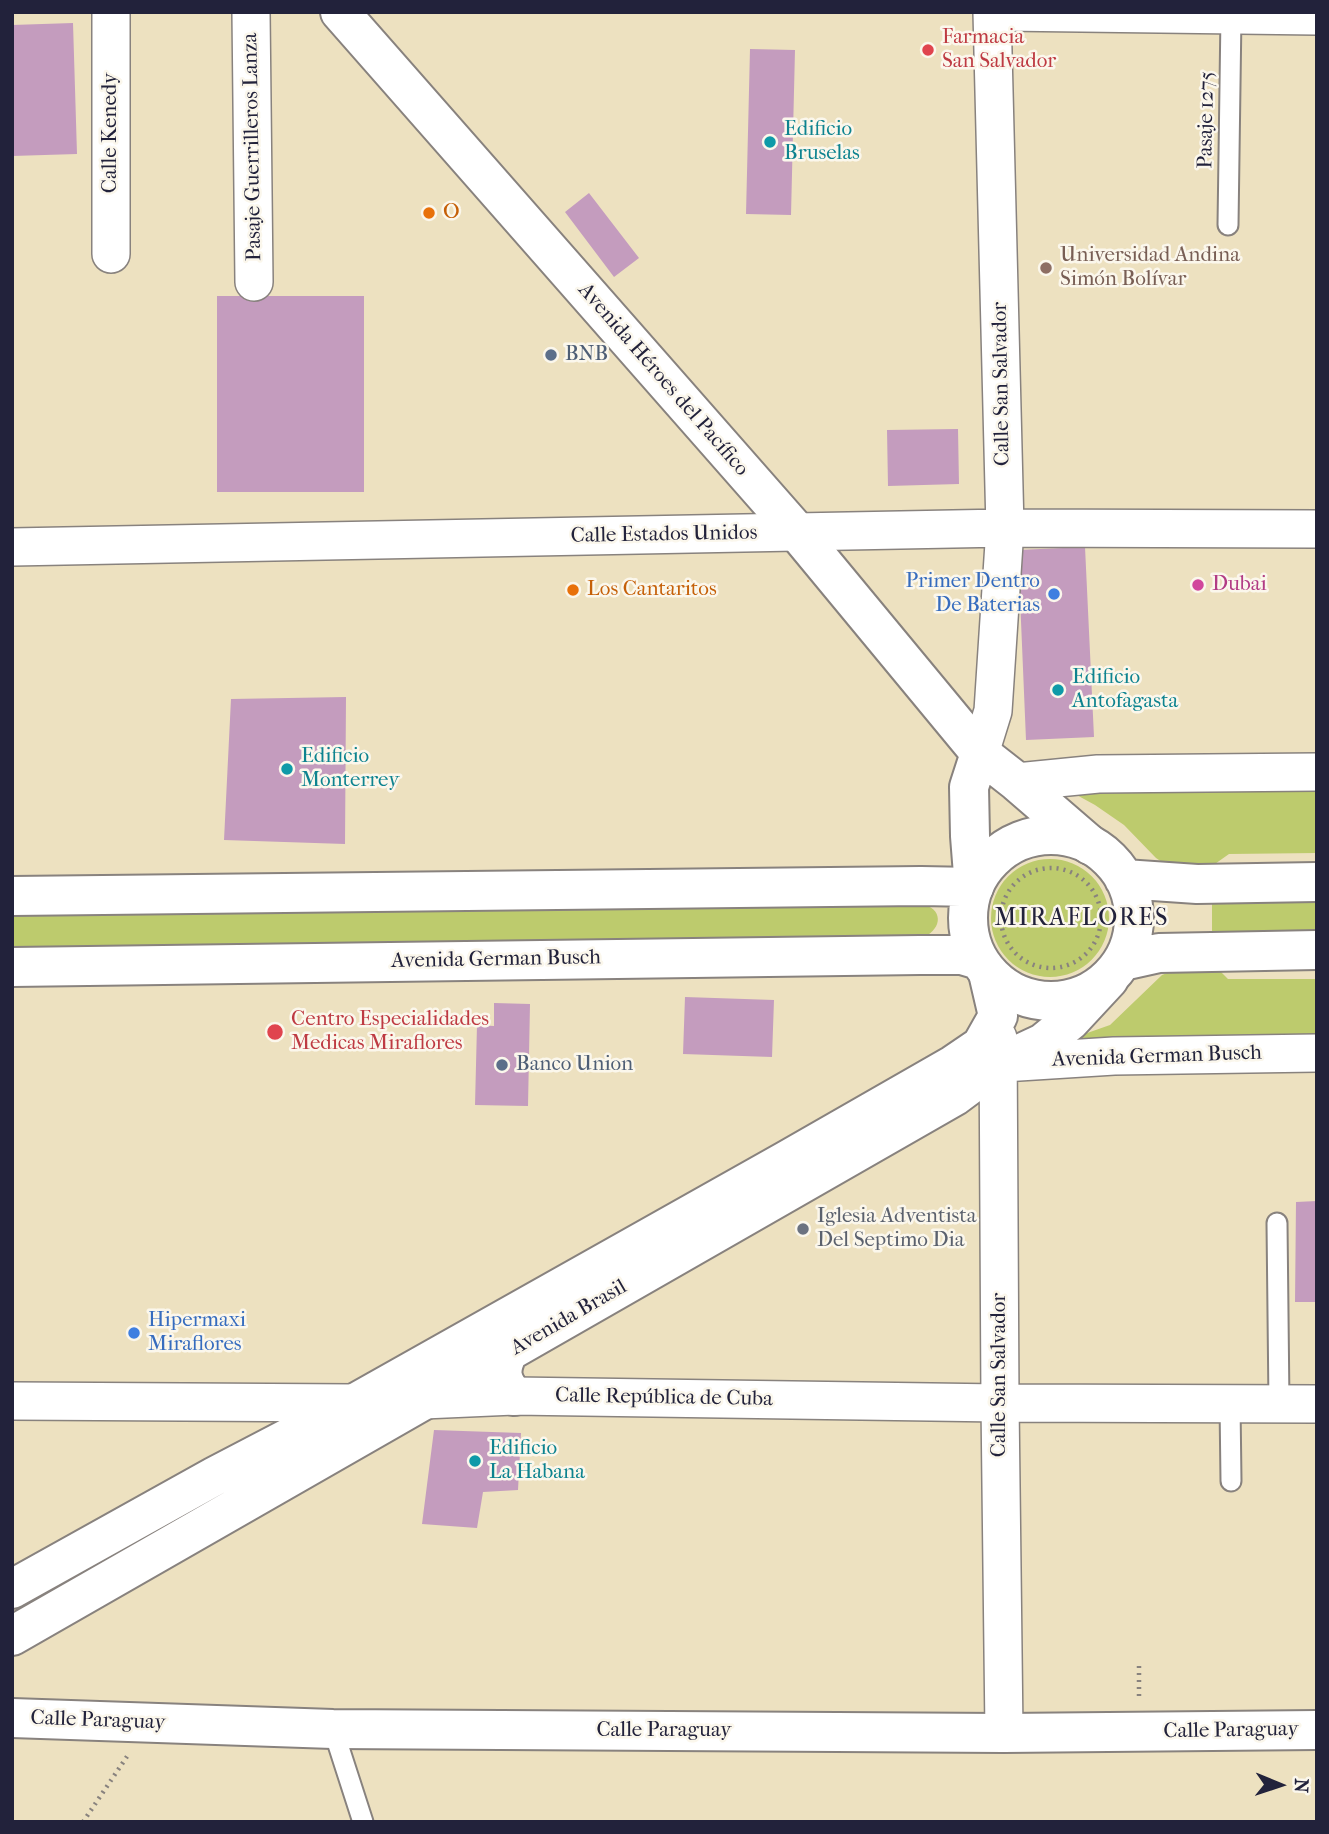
<!DOCTYPE html>
<html>
<head>
<meta charset="utf-8">
<style>
  body { margin:0 }
  #map { position:relative; width:1329px; height:1834px; overflow:hidden; background:#ede1c0; font-family:"IM FELL French Canon",serif }
  canvas { display:block }
  .frame { position:absolute; inset:0; border:14px solid #22223b; pointer-events:none }
  .north { position:absolute; left:1245px; top:1750px; width:70px; height:70px; -webkit-text-stroke:5px #fbf7ec; paint-order:stroke; rotate:92deg; font-size:19px; font-weight:700; line-height:28px; text-align:center; color:#22223b }
  .north::after { content:''; display:block; margin:auto; width:24px; height:32px; background:#22223b; clip-path:polygon(50% 0,100% 100%,50% 72%,0 100%) }
</style>
</head>
<body>
<div id="map">
<canvas width="1329" height="1834"></canvas>
<div class="frame"></div>
<div class="north">N</div>
</div>
<script>
const g = document.querySelector('canvas').getContext('2d');
g.lineJoin = 'round';
function fill(path, color) { g.fillStyle = color; g.fill(path, 'evenodd'); }
function strokePath(path, color, width, dash) { g.strokeStyle = color; g.lineWidth = width; g.lineCap = dash ? 'butt' : 'round'; g.setLineDash(dash || []); g.stroke(path); }
function drawText(font, color, halo, rows, align = 'center') {
  g.font = font + ' "IM FELL French Canon",serif'; g.lineWidth = 5; g.setLineDash([]); g.textBaseline = 'middle'; g.strokeStyle = halo; g.fillStyle = color; for (const [text, x, y, turn = 0] of rows) {
    g.save(); g.translate(x, y); g.rotate((+turn || 0) * Math.PI / 180); g.textAlign = isNaN(turn) ? turn : align; if (halo) g.strokeText(text, 0, 0); g.fillText(text, 0, 0); g.restore();
  }
}
fill(new Path2D(`
  M1317 787V853L1229 854 1212 866 1172 865 1162 862 1156 858 1124 825 1095 805 1073 793Z
  M991 918a59 59 0 1 1 118 0a59 59 0 1 1-118 0Z
  M1317 899V931L1212 933V901Z
  M921 904C943 908 943 928 924 937L12 948V916Z
  M1177 969H1218L1228 979H1317V1038L1073 1041V1038L1110 1025 1162 975Z`), '#bdcb6d');
fill(new Path2D(`
  M73 23 77 154 12 156V25Z
  M750 49 795 50 791 215 746 214Z
  M589 193 639 258 614 277 565 212Z
  M217 296H364V492H217Z
  M958 429 959 484 888 486 887 430Z
  M1085 547 1094 737 1026 740 1018 550Z
  M346 697 345 844 224 840 231 699Z
  M685 997 774 1000 772 1057 683 1054Z
  M494 1003 530 1004 528 1106 475 1105 477 1025 494 1026Z
  M1317 1201V1302H1295L1296 1202Z
  M434 1430 521 1433 518 1490 483 1492 477 1528 422 1524Z`), '#c49cbe');
const lane = new Path2D(`
  M1228 225 1231 15
  M1277 1223 1279 1404
  M1230 1404 1231 1481
  M333 1729 363 1822`);
const street = new Path2D(`
  M111 12V254
  M251 12 254 282
  M1003 12 1317 16
  M12 547 1005 528 1317 529
  M980 753 993 711 1005 528 992 12
  M1017 782 1098 774 1317 772
  M998 1038 1000 1403 1004 1733
  M1003 1063 1114 1056 1317 1053
  M12 1401 355 1403 514 1396 1000 1403 1317 1404`);
const secondary = new Path2D(`
  M340 12 798 533 980 753 1017 782 1090 845
  M974 887 970 836 969 787 980 753
  M508 1353C499 1371 501 1381 514 1396
  M12 1589 215 1476 355 1403 787 1160 953 1065 981 1046 998 1016 988 973
  M12 1636 955 1096 998 1064 1043 1043 1070 1021 1109 979
  M12 1718 333 1729 1004 1733 1317 1730`);
const primary = new Path2D(`
  M968 918a83 83 0 1 1 166 0a83 83 0 1 1-166 0Z
  M1124 879 1197 884 1317 882
  M12 896 921 886 974 887
  M1123 961 1159 953 1317 950
  M12 967 920 955H962L979 960`);
strokePath(lane, '#88827e', 23);
strokePath(street, '#88827e', 40);
strokePath(secondary, '#88827e', 42);
strokePath(primary, '#88827e', 42);
strokePath(new Path2D(`
  M1001 918a50 50 0 1 1 100 0a50 50 0 1 1-100 0Z
  M1139 1696V1663
  M83 1822 128 1755`), '#88827e', 4.5, [2, 5]);
strokePath(lane, '#fff', 19);
strokePath(street, '#fff', 37);
strokePath(secondary, '#fff', 38);
strokePath(primary, '#fff', 38);
for (const [x, y, r, color] of [
  [928,50,7,"#e0444e"],
  [770,142,7,"#0f9aa8"],
  [429,213,7,"#e8710a"],
  [1046,268,7,"#8d6e63"],
  [551,355,7,"#5c6f8a"],
  [1198,585,7,"#d1479c"],
  [573,590,7,"#e8710a"],
  [1054,594,7,"#3f7fe0"],
  [1058,690,7,"#0f9aa8"],
  [287,769,7,"#0f9aa8"],
  [275,1032,9,"#e0444e"],
  [502,1065,7,"#5c6f8a"],
  [803,1229,7,"#6b7280"],
  [134,1333,7,"#3f7fe0"],
  [475,1461,7,"#0f9aa8"]
]) { const dot = new Path2D(); dot.arc(x, y, r, 0, 2 * Math.PI); g.fillStyle = color; g.fill(dot); strokePath(dot, '#fbf7ec', 2.5); }
drawText('21px', '#be3a42', '#fbf7ec', [
  ["Farmacia",942,38],
  ["San Salvador",942,62],
  ["Centro Especialidades",291,1020],
  ["Medicas Miraflores",291,1044]
], 'left');
drawText('21px', '#22223b', '#fbf7ec', [
  ["Pasaje 1275",1207,120,-89],
  ["Calle Kenedy",111,133,-90],
  ["Pasaje Guerrilleros Lanza",253,147,-91],
  ["Avenida Héroes del Pacífico",663,380,49],
  ["Calle San Salvador",1002,384,-91],
  ["Calle Estados Unidos",664,535,-1],
  ["Avenida German Busch",496,960,-1],
  ["Avenida German Busch",1157,1057,-2],
  ["Avenida Brasil",569,1318,-30],
  ["Calle San Salvador",1000,1375,-90],
  ["Calle República de Cuba",664,1398,1],
  ["Calle Paraguay",98,1721,2],
  ["Calle Paraguay",664,1731],
  ["Calle Paraguay",1231,1731,-1]
]);
drawText('21px', '#0d838f', '#fbf7ec', [
  ["Edificio",784,130],
  ["Bruselas",784,154],
  ["Edificio",1072,678],
  ["Antofagasta",1072,702],
  ["Edificio",301,757],
  ["Monterrey",301,781],
  ["Edificio",489,1449],
  ["La Habana",489,1473]
], 'left');
drawText('21px', '#c56008', '#fbf7ec', [
  ["O",443,213],
  ["Los Cantaritos",587,590]
], 'left');
drawText('21px', '#785e54', '#fbf7ec', [
  ["Universidad Andina",1060,256],
  ["Simón Bolívar",1060,280]
], 'left');
drawText('21px', '#4e5e75', '#fbf7ec', [
  ["BNB",565,355],
  ["Banco Union",516,1065]
], 'left');
drawText('21px', '#366cbe', '#fbf7ec', [
  ["Primer Dentro",1040,582],
  ["De Baterias",1040,606],
  ["Hipermaxi",148,1321,"left"],
  ["Miraflores",148,1345,"left"]
], 'right');
drawText('21px', '#b23c85', '#fbf7ec', [
  ["Dubai",1212,585]
], 'left');
drawText('21px', '#5b616d', '#fbf7ec', [
  ["Iglesia Adventista",817,1217],
  ["Del Septimo Dia",817,1241]
], 'left');
g.letterSpacing = '2px';
drawText('24px', '#22223b', '#fbf7ec', [
  ["MIRAFLORES",1082,919]
]);
g.letterSpacing = '0px';
</script>
</body>
</html>
